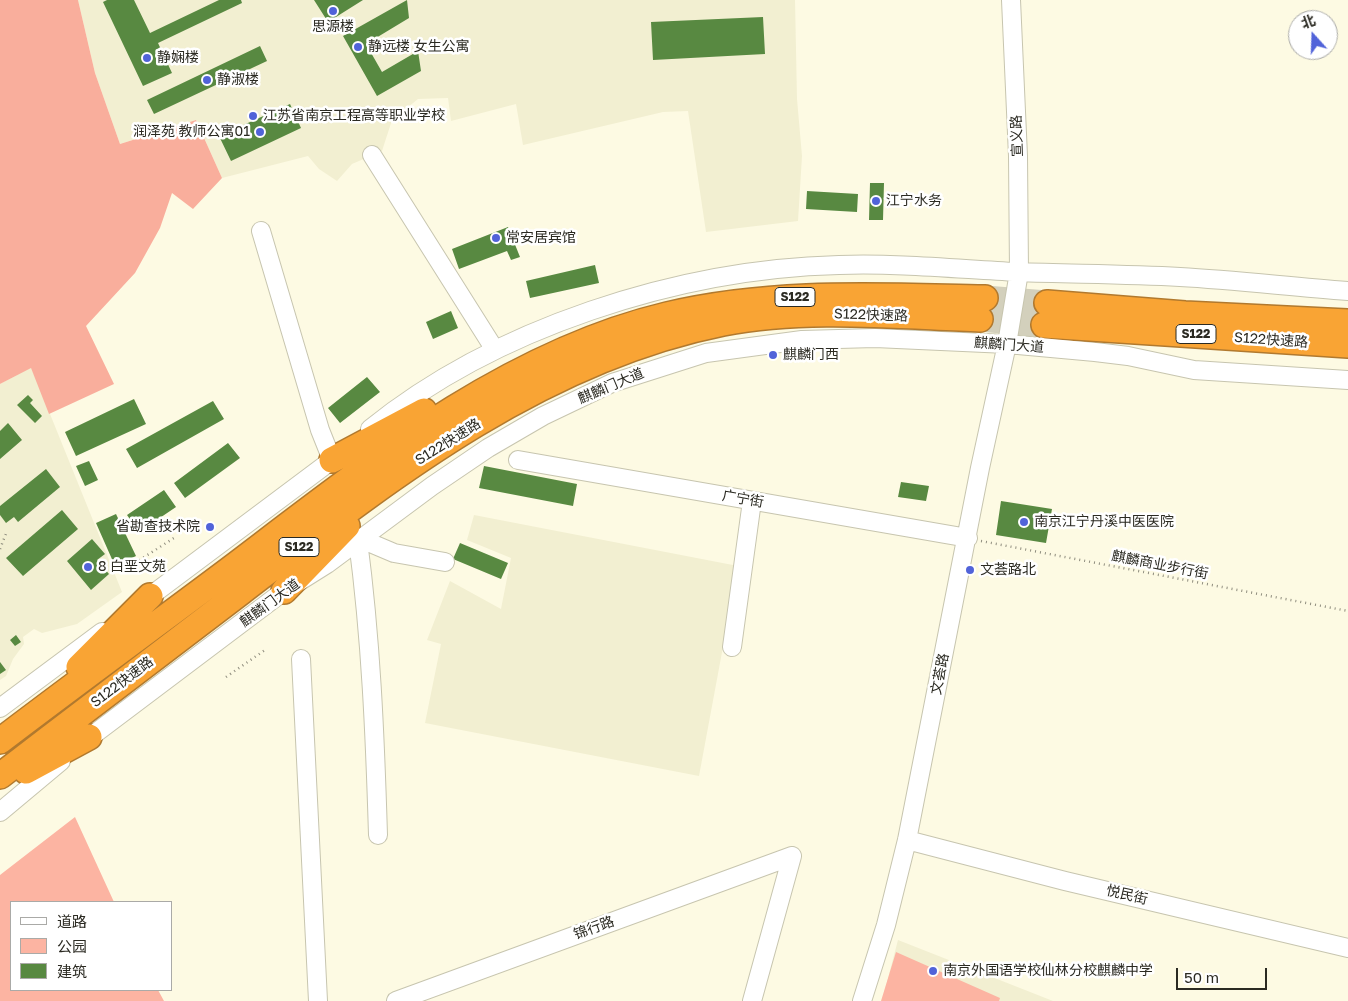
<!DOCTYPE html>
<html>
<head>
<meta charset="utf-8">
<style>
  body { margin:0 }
  #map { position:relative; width:1348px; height:1001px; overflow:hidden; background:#fdfae3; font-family:"Golos Text","Noto Sans SC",sans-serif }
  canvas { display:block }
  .legend { position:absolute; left:10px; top:901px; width:162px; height:90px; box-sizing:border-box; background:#fff; border:1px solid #aaaaa7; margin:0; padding:6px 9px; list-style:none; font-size:15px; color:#2b2a22 }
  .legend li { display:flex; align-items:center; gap:10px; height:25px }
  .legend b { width:25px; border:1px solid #aaaaa7 }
  .north { position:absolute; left:1288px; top:10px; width:50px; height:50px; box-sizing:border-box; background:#fff; border:1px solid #aaaaa7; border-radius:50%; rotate:340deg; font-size:14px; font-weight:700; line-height:20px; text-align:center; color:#2b2a22 }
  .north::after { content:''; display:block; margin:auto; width:18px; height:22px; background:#5163d9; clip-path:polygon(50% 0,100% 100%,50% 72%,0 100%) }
  .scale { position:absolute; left:1176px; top:968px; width:91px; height:22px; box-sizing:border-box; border:2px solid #2b2a22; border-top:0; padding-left:6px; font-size:15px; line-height:18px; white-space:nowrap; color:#2b2a22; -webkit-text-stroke:4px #fff; paint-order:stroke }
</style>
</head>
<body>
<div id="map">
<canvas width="1348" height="1001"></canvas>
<ul class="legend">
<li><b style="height:6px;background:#fff"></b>道路</li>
<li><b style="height:14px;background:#fcb4a2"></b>公园</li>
<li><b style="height:14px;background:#588941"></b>建筑</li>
</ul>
<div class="north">北</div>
<div class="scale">50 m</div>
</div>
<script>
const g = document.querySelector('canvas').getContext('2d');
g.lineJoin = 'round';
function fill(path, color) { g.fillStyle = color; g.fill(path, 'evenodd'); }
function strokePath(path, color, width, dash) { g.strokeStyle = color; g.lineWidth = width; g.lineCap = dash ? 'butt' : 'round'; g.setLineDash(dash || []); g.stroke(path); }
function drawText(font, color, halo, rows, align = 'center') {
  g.font = font + ' "Golos Text","Noto Sans SC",sans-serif'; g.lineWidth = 5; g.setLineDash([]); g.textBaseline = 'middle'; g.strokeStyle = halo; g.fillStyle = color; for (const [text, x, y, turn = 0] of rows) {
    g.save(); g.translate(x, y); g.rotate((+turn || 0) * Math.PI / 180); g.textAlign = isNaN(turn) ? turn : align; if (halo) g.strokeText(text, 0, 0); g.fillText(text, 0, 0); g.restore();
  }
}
fill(new Path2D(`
  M78 0H795L797 99 802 156 798 221 706 232 688 111 663 112 523 145 516 104 451 121 448 98 418 99 392 120 382 151 352 164 337 181 319 169 308 156 222 178 196 120 120 144 95 73Z
  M31 367 122 592 77 624 42 633 34 629 23 637 24 644 13 659 6 676 0 680V384Z
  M474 515 738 566 699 776 425 723 441 644 427 640 450 581 501 609 511 558 467 540Z
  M898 940 1053 1001H882Z`), '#f2efd1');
fill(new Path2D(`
  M75 817 114 902H11V990H158L164 1001H0V875Z
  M896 952 1000 998 999 1001H881Z`), '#fcb4a2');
fill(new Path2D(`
  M0 0H78L95 73 120 144 196 120 222 178 193 209 172 193 160 228 135 273 86 326 114 384 49 414 31 368 0 384Z`), '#f9ae9c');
fill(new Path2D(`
  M107 0H134L150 33 219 0H241L242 3 158 43 172 73 143 86 103 2Z
  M314 0H363L328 22Z
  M407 0 409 18 366 44 382 72 418 51 421 71 377 96 343 36Z
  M763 17 765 54 653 60 651 22Z
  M260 46 267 61 154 114 147 100Z
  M290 104 301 128 231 161 219 136Z
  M870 183H884L883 220H869Z
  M807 191 858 194 857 212 806 209Z
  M508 227 520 257 511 260 507 251 459 269 452 249Z
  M595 265 599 283 530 298 526 281Z
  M451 311 458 328 433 339 426 322Z
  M367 377 380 392 340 423 328 408Z
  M28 395 33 400 30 403 42 416 35 423 17 405Z
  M134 399 146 424 76 456 65 432Z
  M213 401 224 419 137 468 126 449Z
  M8 423 22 440 0 459V431Z
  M228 443 240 458 185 498 174 483Z
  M89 461 98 480 85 486 76 466Z
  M484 466 577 484 573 506 479 488Z
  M46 469 60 487 18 522 14 517 6 523 0 515V506Z
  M901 482 929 486 926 501 898 497Z
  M164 490 176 507 139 532 127 515Z
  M1001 501 1052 509 1046 543 996 535Z
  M62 510 78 529 23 576 6 558Z
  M116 514 136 556 115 566 96 523Z
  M92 539 105 554 97 560 109 574 91 590 67 561Z
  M460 543 508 563 501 579 453 559Z
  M16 635 21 642 15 646 10 640Z
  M0 662 6 670 0 674Z`), '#588941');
strokePath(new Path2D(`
  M985 298 1047 303
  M980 319 1044 325`), '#d3d0bc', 25, [25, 12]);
const minor = new Path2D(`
  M372 155 495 350
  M261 231 320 430 332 460
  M370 429C495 328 678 269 839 265 898 263 958 269 1017 272 1071 274 1126 274 1180 277 1236 280 1292 287 1348 291
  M518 460 968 538
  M361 539 394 553 445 562
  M358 541C371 639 375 736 378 835
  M141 603 340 454
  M732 647 752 501
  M301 659 318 1001
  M0 708 102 632
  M81 744 284 591 327 564 432 486 488 448 543 416 612 383 706 353 802 340 875 338 1007 344 1095 352 1128 356 1194 370 1348 380
  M0 812 61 761
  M907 840 1065 881 1348 948
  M396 1001 792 856
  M752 1001 792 856
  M862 1001 886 925 907 840 980 468 1007 344 1019 272 1018 156 1011 0`);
const highway = new Path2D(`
  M1047 303 1185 314 1348 322
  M1044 325 1348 345
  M332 460 424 411
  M284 591 347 526
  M79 667 150 596
  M0 741C76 683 153 627 229 570 361 470 503 354 667 315 774 290 876 296 985 298
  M26 771 89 737
  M0 776C80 714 161 653 241 592 387 480 538 360 723 323 807 307 895 316 980 319`);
strokePath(minor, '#c7c5af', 20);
strokePath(highway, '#b1792e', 28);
strokePath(new Path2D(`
  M981 541 1348 611
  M0 549 7 531
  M135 563 177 536
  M226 677 265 650`), '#8f8d7e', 2.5, [1, 4]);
strokePath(minor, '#fff', 18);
strokePath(highway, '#f9a434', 25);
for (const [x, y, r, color] of [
  [333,11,5,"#5163d9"],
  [358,47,5,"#5163d9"],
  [147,58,5,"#5163d9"],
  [207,80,5,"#5163d9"],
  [253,116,5,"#5163d9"],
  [260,132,5,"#5163d9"],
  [876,201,5,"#5163d9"],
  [496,238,5,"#5163d9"],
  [773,355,5,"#5163d9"],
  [1024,522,5,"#5163d9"],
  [210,527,5,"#5163d9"],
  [88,567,5,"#5163d9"],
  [970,570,5,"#5163d9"],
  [933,971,5,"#5163d9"]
]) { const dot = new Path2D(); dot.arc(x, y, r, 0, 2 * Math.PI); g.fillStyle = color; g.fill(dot); strokePath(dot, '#fff', 2); }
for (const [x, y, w] of [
  [795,297,40],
  [1196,334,40],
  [299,547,40]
]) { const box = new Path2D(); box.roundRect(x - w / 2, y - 9.5, w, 19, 4); g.fillStyle = '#fff'; g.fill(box); strokePath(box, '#2b2a22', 1); }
drawText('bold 12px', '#2b2a22', null, [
  ["S122",795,297],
  ["S122",1196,334],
  ["S122",299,547]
]);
drawText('14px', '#2b2a22', '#fff', [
  ["思源楼",333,27,"center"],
  ["静远楼 女生公寓",368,47],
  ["静娴楼",157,58],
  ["静淑楼",217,80],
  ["江苏省南京工程高等职业学校",263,116],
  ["润泽苑 教师公寓01",250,132,"right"],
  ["江宁水务",886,201],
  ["常安居宾馆",506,238],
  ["麒麟门西",783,355],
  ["南京江宁丹溪中医医院",1034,522],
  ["省勘查技术院",200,527,"right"],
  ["8 白垩文苑",98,567],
  ["文荟路北",980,570],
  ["南京外国语学校仙林分校麒麟中学",943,971]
], 'left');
drawText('14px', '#2b2a22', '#fff', [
  ["宣义路",1017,136,-92],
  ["S122快速路",871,315,2],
  ["S122快速路",1271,340,4],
  ["麒麟门大道",1009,345,4],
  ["麒麟门大道",611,386,-23],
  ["S122快速路",448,442,-32],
  ["广宁街",743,499,10],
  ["麒麟商业步行街",1160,565,11],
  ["麒麟门大道",270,603,-36],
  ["文荟路",940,674,-79],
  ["S122快速路",122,682,-37],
  ["悦民街",1127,895,13],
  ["锦行路",594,928,-20]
]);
</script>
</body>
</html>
